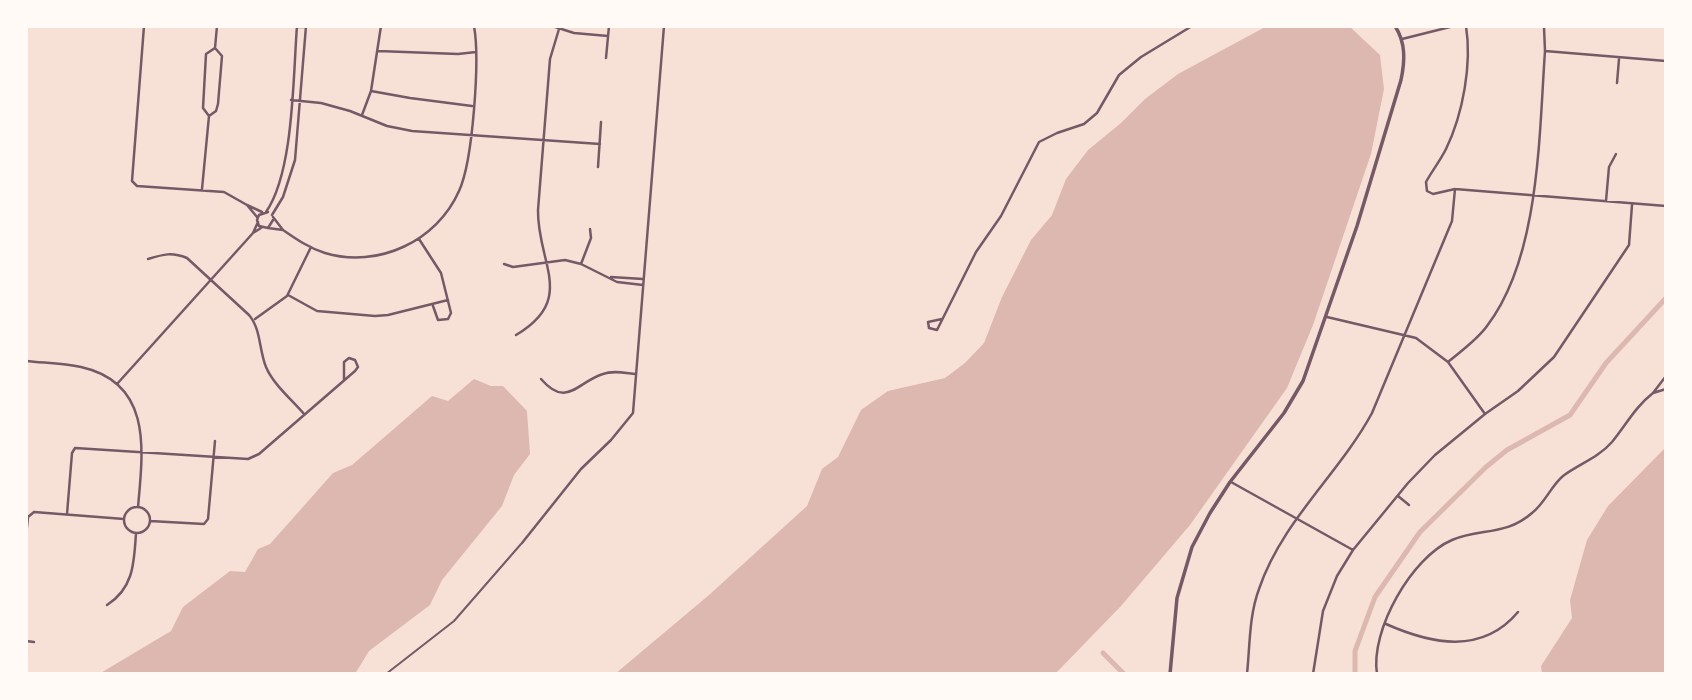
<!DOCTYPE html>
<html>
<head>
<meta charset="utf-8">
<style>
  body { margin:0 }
  #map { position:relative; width:1692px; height:700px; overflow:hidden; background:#f7e1d7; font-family:Jost,sans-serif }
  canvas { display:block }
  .frame { position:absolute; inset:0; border:28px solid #fffaf5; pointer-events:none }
</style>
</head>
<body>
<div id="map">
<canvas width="1692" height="700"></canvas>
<div class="frame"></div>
</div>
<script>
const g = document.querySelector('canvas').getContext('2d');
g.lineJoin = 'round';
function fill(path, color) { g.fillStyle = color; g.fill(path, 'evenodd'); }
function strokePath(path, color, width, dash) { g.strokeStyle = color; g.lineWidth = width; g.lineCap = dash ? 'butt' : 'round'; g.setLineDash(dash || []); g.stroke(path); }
fill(new Path2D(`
  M1267 26H1349L1380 55 1384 89 1371 154 1313 325 1287 388 1190 525 1121 606 1058 671 1055 674H615L709 595 807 506 822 469 838 457 861 410 888 391 945 378 965 363 984 343 1002 297 1031 240 1052 215 1066 179 1088 150 1121 123 1145 99 1178 74Z
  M474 379 491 386H503L527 411 530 454 514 475 502 506 442 580 430 605 369 651 355 674H99L171 631 183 607 230 571 245 572 258 549 270 544 333 473 352 465 432 396 448 401Z
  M1666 447V674H1542L1541 666 1572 618 1570 600 1587 540 1608 506Z`), '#dcb8b0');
strokePath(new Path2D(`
  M1103 653 1124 674
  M1355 674V651L1375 597 1420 532 1486 467 1507 450 1570 415 1606 363 1666 298`), '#dcb8b0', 5);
strokePath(new Path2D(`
  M386 674 454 621 521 544`), '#755966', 2);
strokePath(new Path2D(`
  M144 26 132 181 137 186 224 192 247 205
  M552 26 574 33 608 36
  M1466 26C1472 64 1463 114 1446 149 1440 161 1432 171 1426 182L1427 191 1433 194 1455 189 1666 206
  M297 27 332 26
  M1402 39 1454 26
  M215 48 217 26
  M378 51 458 54 476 52
  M1545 51 1666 61
  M606 58 609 26
  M1617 83 1619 59
  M371 91 410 98 472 106
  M291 100 321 103 350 111 387 126 412 131 600 144
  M362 115 371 91 381 26
  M598 167 601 122
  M202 189 209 116 216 111 218 104 222 56 215 48 206 54 203 108 209 116
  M1606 201 1609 167 1616 154
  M266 212C294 172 293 76 297 26
  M268 212 259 215 257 220 259 226 268 228 273 220
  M272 215 283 197 295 160 306 26
  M257 217 247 205 262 212
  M258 222 253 233 261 228
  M268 228 283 230 273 217
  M283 230C296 239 309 248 325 253 378 269 437 241 459 191 473 161 480 59 474 26
  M419 239 441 273 451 313 448 319 438 320 433 306
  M148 259C164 254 172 252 187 258L249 315C261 329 259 350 266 367 273 384 292 400 304 414
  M504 264 513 267 565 260 581 264 617 282 643 285
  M581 264 591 238 590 229
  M611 277 643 279
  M288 295 317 311 375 316 388 315 448 300
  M1327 317 1416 338 1448 362 1485 414
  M255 319 287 296 311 247
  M942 319 928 322 929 328 937 330 976 252 1001 216 1039 142 1057 133 1084 124 1097 113 1119 75 1141 57 1192 26
  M516 335C577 299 537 263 538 210L550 59 559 29
  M26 361C44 363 63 363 81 367 153 383 143 451 138 507
  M1448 362C1461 351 1477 340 1487 326 1540 257 1539 135 1545 51L1544 27 1541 26
  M1666 376 1653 393 1666 389
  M541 379C567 409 577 382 603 374 613 370 625 373 636 374
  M117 384 253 233
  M1231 482 1353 550
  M1398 496 1409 505
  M124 520a13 13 0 1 1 26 0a13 13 0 1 1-26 0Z
  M67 514 72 453 75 448 248 459 259 454 355 371 358 367 355 360 349 358 344 362V380
  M150 521 204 524 208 519 215 441
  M26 536 28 517 34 512 124 519
  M522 543 581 469 611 440 633 413 664 26
  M107 605C134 588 134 562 136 533
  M1386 624C1431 644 1482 655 1518 612
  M26 641 34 642
  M1247 674C1250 645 1249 616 1259 589 1282 521 1339 474 1372 413L1452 221 1455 189
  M1313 674 1323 611 1337 576 1353 550 1408 483 1435 455 1485 414 1518 391 1554 357 1629 245 1632 205
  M1377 674C1370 630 1412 557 1452 540 1480 528 1506 536 1532 513 1545 503 1551 486 1563 476 1579 464 1598 458 1612 442 1626 425 1635 407 1653 393`), '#755966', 2.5);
strokePath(new Path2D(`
  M1170 674 1177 598 1192 547 1210 513 1230 482 1284 413 1303 381 1357 226 1401 80C1405 61 1406 43 1395 26`), '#755966', 3.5);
</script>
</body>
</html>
